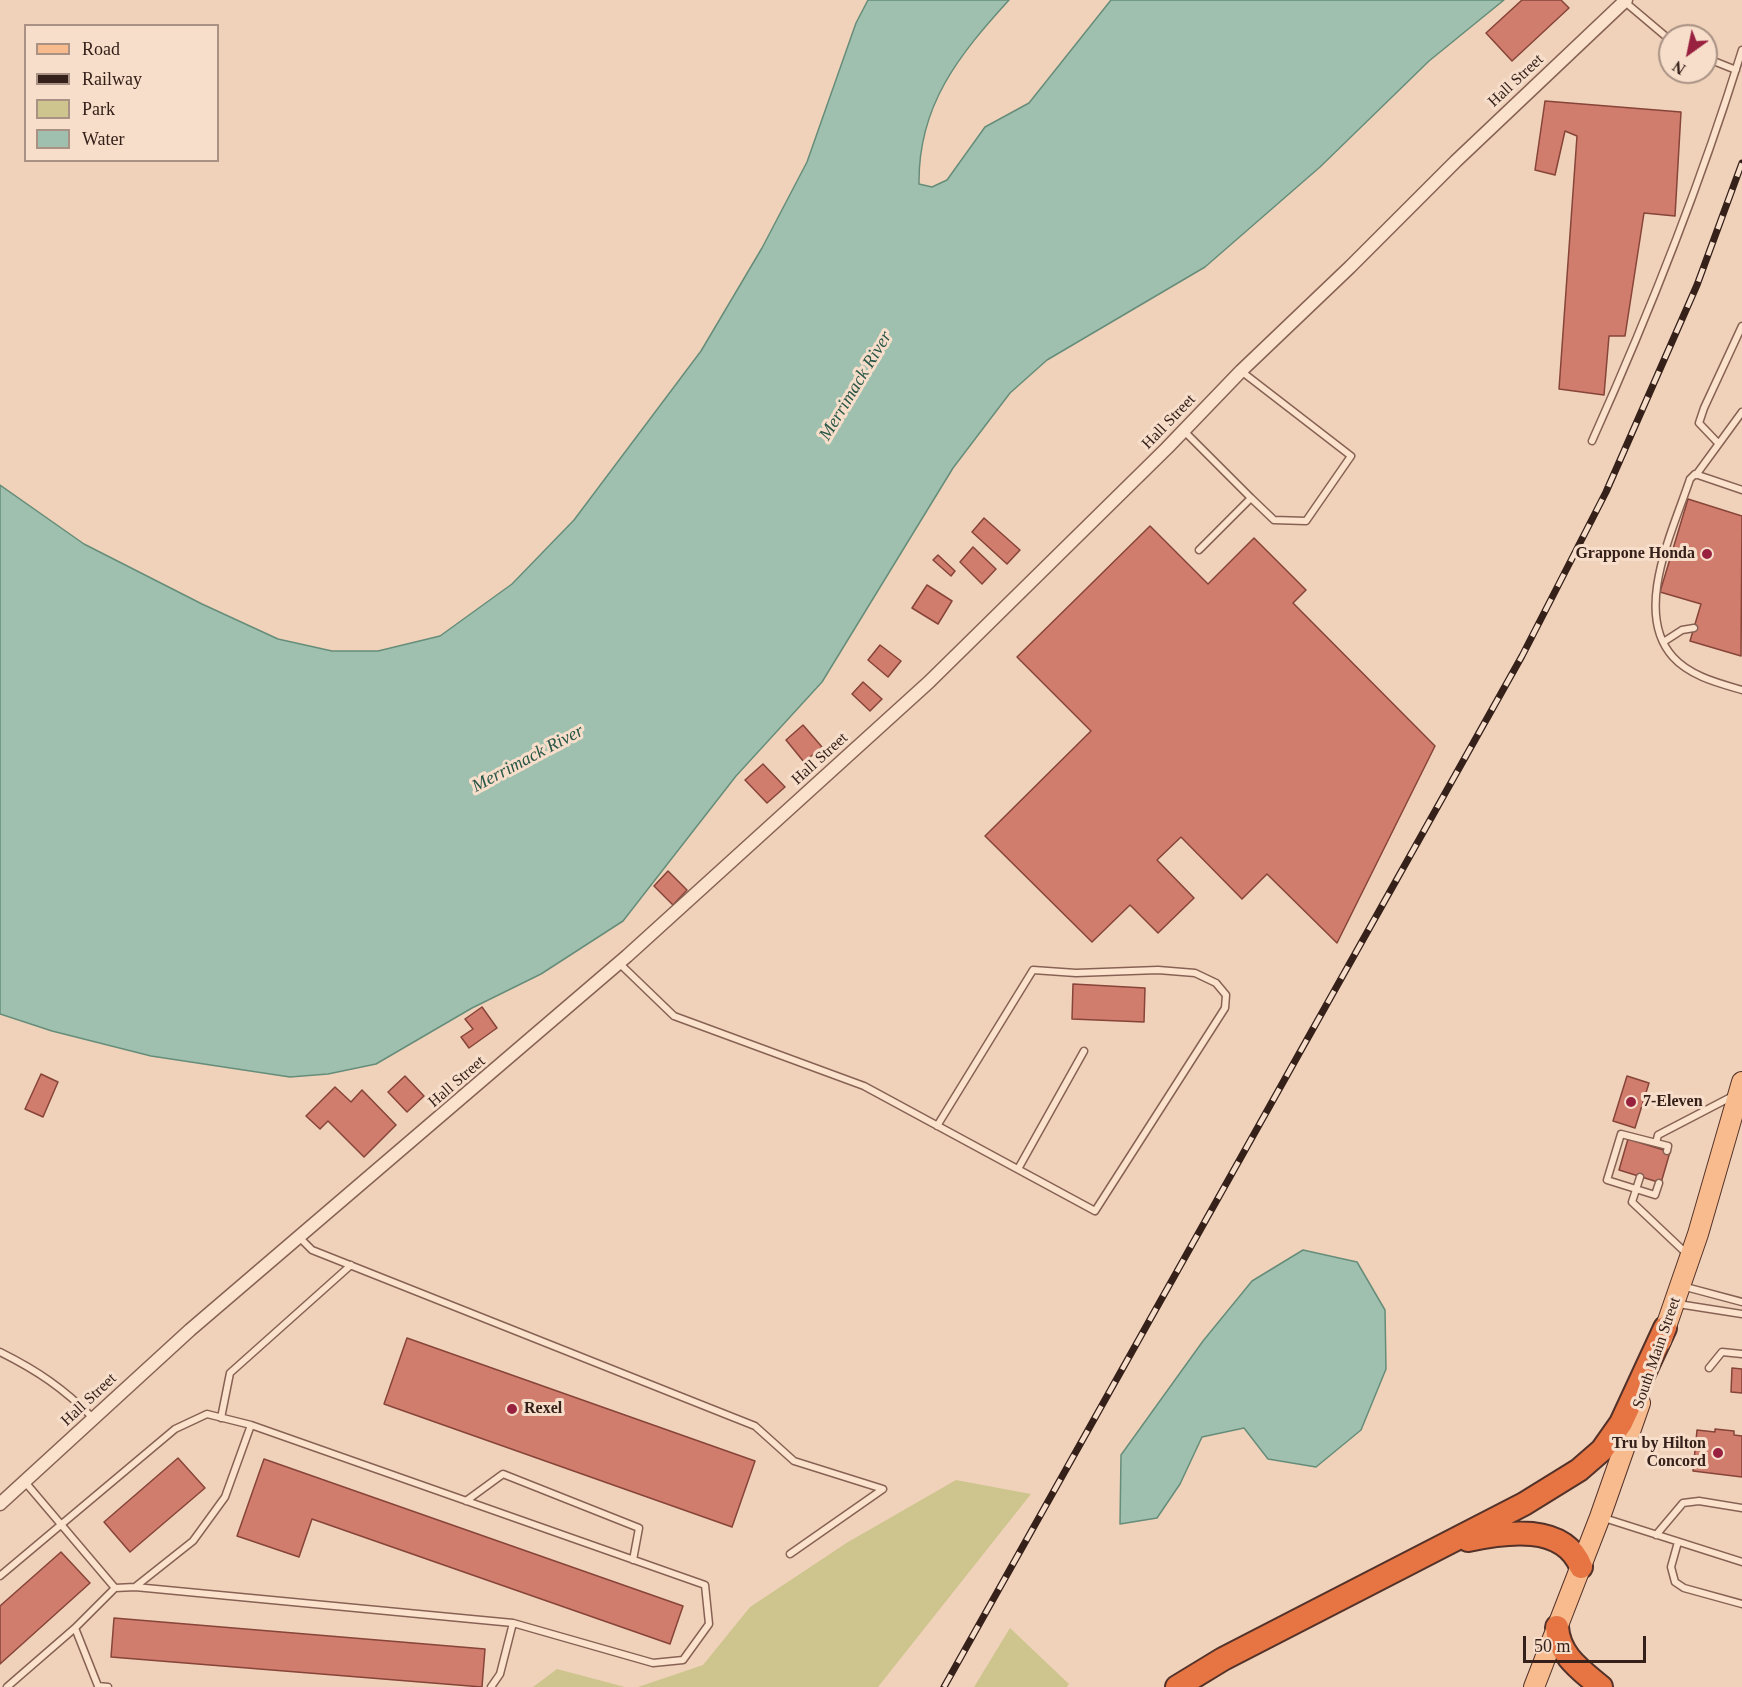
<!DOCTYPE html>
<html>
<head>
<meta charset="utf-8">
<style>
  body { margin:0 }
  #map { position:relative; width:1742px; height:1687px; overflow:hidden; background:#f0d2ba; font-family:Georgia,serif }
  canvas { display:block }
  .legend { position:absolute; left:24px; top:24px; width:195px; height:138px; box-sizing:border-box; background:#f7deca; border:2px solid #a99284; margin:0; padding:8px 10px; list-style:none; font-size:18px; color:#35201a }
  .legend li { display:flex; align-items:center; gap:12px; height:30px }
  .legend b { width:30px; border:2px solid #a99284 }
  .north { position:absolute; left:1658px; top:24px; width:60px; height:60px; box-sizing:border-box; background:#f7deca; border:2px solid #a99284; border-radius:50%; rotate:213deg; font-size:16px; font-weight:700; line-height:24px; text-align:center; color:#35201a }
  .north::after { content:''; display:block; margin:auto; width:21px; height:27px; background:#992140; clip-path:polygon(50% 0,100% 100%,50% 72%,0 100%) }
  .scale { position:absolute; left:1523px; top:1636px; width:123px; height:27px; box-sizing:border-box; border:3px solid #35201a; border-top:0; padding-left:8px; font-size:18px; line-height:21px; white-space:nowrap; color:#35201a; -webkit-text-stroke:4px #f7deca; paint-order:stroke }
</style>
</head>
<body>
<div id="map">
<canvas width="1742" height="1687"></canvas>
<ul class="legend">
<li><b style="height:8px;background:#f7bb8e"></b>Road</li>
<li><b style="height:8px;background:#35201a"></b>Railway</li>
<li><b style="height:16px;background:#cec58e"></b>Park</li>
<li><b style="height:16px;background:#9fc0ae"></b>Water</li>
</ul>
<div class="north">N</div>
<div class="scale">50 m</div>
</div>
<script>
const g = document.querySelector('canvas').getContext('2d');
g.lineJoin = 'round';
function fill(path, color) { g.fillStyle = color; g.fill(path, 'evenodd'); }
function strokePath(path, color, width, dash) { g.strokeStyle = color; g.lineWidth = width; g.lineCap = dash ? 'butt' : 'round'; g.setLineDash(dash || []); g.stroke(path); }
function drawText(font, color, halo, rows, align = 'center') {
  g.font = font + ' Georgia,serif'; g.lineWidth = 6; g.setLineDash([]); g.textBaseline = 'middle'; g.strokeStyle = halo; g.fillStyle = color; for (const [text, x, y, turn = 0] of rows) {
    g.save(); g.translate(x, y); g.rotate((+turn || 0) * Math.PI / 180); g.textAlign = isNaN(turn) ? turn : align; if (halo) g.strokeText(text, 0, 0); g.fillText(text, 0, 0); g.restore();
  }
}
fill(new Path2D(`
  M956 1480 1031 1494 878 1687H638L703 1665 750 1607 848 1542Z
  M1010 1628 1069 1684 1067 1687H974Z
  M557 1669 625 1687H533Z`), '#cec58e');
const water = new Path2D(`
  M868 0H1009C959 55 918 105 919 184L932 187 947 180 985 127 1029 103 1111 0H1504L1429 61 1320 167 1205 267 1047 360 1010 393 953 468 822 682 736 776 623 921 541 974 472 1008 376 1064 328 1074 290 1077 151 1056 52 1031 0 1014V485L84 544 202 604 278 639 332 651H378L440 636 512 584 574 520 701 351 762 248 807 162 856 23Z
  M1303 1250 1357 1262 1385 1310 1386 1369 1361 1430 1316 1467 1268 1459 1244 1428 1202 1437 1180 1484 1157 1518 1120 1524 1121 1455 1203 1341 1252 1281Z`);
fill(water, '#9fc0ae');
strokePath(water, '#668d7a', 1.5);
const building = new Path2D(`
  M1522 0H1561L1569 8 1512 61 1486 33Z
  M1545 101 1681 112 1675 216 1644 213 1625 336H1609L1604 395 1559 389 1577 136 1565 131 1555 175 1535 170Z
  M1688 499 1742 516 1741 656 1690 641 1701 604 1660 592Z
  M984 518 1020 550 1007 564 972 532Z
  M1150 526 1208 584 1254 538 1306 590 1293 603 1435 746 1337 943 1267 874 1242 899 1181 837 1157 860 1194 898 1158 933 1130 905 1092 942 985 836 1091 731 1017 657Z
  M973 547 996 569 982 584 960 562Z
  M938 555 955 571 951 576 933 560Z
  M927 585 952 601 938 624 912 608Z
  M880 645 901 661 888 677 868 660Z
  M863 682 882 699 870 711 852 694Z
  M803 725 822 747 804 762 786 740Z
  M763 764 785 787 767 803 745 780Z
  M668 871 687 890 673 905 654 886Z
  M1073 984 1145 988 1144 1022 1072 1019Z
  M482 1007 497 1028 469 1048 461 1037 473 1029 465 1019Z
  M41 1074 58 1082 43 1117 25 1109Z
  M405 1076 424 1096 407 1112 388 1092Z
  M1627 1076 1649 1083 1635 1128 1613 1121Z
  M335 1087 351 1102 362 1090 396 1125 364 1157 328 1121 320 1129 306 1116Z
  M1628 1139 1670 1152 1661 1183 1619 1170Z
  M407 1338 755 1461 732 1527 384 1404Z
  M1732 1368 1742 1369V1393L1731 1392Z
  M1715 1429 1734 1431V1435L1742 1436V1477L1693 1471 1697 1430 1715 1432Z
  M178 1458 205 1488 130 1552 104 1522Z
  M264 1459 683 1606 670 1644 312 1519 299 1557 237 1536Z
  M61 1552 90 1583 0 1664V1606Z
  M114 1618 485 1649 482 1687 111 1657Z`);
fill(building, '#d07d6d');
strokePath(building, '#874438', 1.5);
const lane = new Path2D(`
  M1625 2 1670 40
  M1706 58 1736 70
  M1184 431 1251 498
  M1592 441C1649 314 1701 183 1742 50
  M1718 443 1699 423 1704 408 1742 326
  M1696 475 1742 412
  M1742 490 1695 474 1690 479C1674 528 1632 612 1673 657 1690 676 1718 683 1742 690
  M1199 550 1251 498 1274 520 1306 521 1351 456 1241 371
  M1665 641 1682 630 1694 628
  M619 963 674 1016 864 1086 1095 1211 1225 1008 1226 995 1216 983 1195 973 1158 970 1076 973 1033 970 937 1126
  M1656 1143 1658 1135 1733 1096
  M1018 1169 1084 1051
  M1640 1177 1632 1202 1687 1254
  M1659 1183 1655 1195 1607 1180 1621 1134 1668 1146 1667 1151
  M299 1237 312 1250 755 1426 794 1461 883 1489 790 1554
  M1682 1286 1742 1302
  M1678 1304 1742 1314
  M0 1352C38 1371 63 1388 93 1418
  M1709 1368 1722 1352 1742 1354
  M221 1418 230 1373 351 1265
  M25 1482 115 1588 75 1628 98 1686 108 1687
  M466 1501 503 1474 639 1528 633 1560
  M1604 1518 1742 1562
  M1656 1535 1683 1503 1699 1501 1742 1508
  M1678 1542 1671 1567 1675 1582 1684 1588 1742 1604
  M0 1576 175 1429 207 1414 251 1425 705 1585 709 1624 683 1660 653 1663 513 1623 500 1674 491 1687
  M135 1587 193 1541 225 1497 251 1425
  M115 1588 135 1587 513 1623
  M7 1687 75 1628`);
const street = new Path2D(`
  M0 1504 190 1330 627 956 929 682 1167 448 1241 371 1350 267 1456 161 1626 0`);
const primary = new Path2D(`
  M1661 1341 1698 1234 1742 1082
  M1534 1687 1600 1517 1640 1403`);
const highway = new Path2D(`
  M1468 1540C1505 1532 1564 1523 1581 1567
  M1557 1627C1559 1656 1581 1670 1601 1687
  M1177 1687 1223 1659 1524 1504 1579 1470 1602 1450 1621 1423 1665 1328`);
strokePath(lane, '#876254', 9);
strokePath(street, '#876254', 15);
strokePath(primary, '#543229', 22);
strokePath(highway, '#543229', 26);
strokePath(lane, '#fbe2cd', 6);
strokePath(street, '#fbe2cd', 12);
strokePath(primary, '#f7bb8e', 20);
strokePath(highway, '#e67543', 22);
const rail = new Path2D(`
  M944 1687 1522 656 1606 492 1697 285 1742 163`);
strokePath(rail, '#35201a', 7);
strokePath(rail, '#f7deca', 4.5, [14]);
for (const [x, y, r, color] of [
  [1707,554,6,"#992140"],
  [1631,1102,6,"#992140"],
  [512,1409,6,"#992140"],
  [1718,1453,6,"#992140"]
]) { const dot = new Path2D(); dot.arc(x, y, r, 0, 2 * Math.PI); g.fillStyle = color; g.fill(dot); strokePath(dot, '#f7deca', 2); }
drawText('16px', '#35201a', '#f7deca', [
  ["Hall Street",1516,81,-43],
  ["Hall Street",1169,422,-46],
  ["Hall Street",820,759,-42],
  ["Hall Street",457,1082,-41],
  ["South Main Street",1657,1353,-71],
  ["Hall Street",89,1400,-43]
]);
drawText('bold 16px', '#35201a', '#f7deca', [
  ["Grappone Honda",1695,554],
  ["7-Eleven",1643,1102,"left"],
  ["Rexel",524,1409,"left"],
  ["Tru by Hilton",1706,1444],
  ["Concord",1706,1462]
], 'right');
drawText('italic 18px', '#285647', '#f7deca', [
  ["Merrimack River",856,386,-59],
  ["Merrimack River",528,759,-28]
]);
</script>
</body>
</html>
